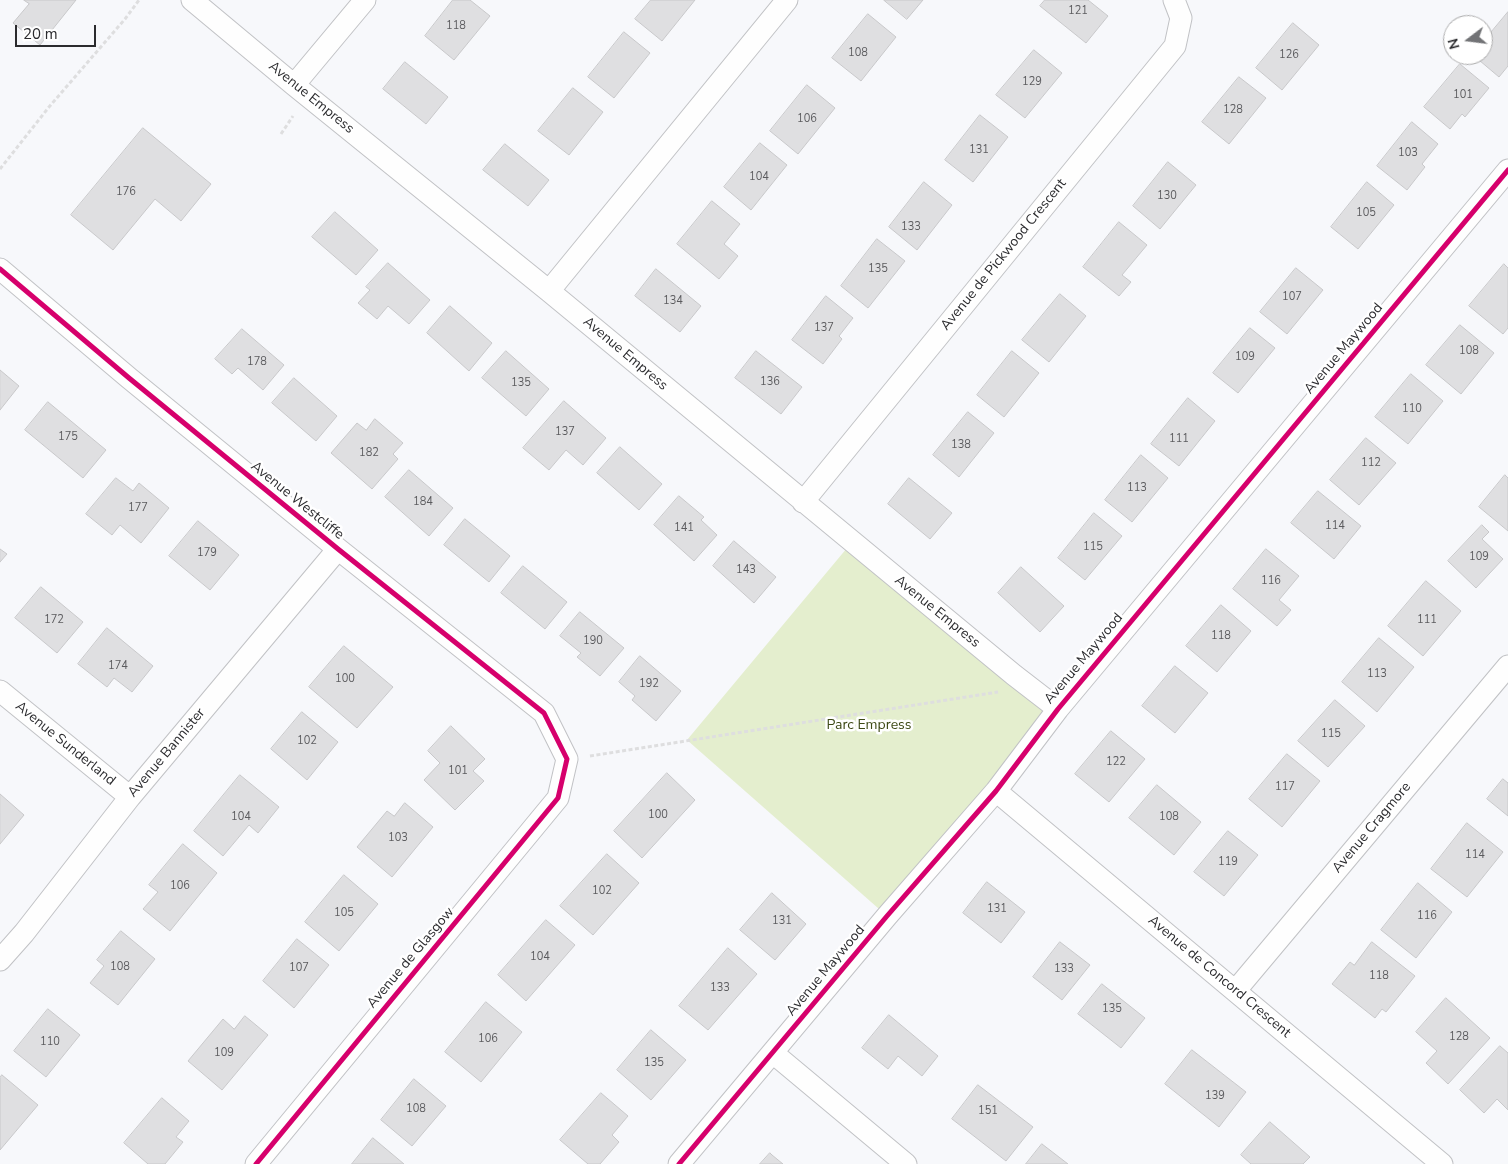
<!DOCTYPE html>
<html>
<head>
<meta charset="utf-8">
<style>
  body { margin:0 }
  #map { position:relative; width:1508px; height:1164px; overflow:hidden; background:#f7f8fb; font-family:"Nunito Sans",sans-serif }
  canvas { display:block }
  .north { position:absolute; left:1443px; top:15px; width:50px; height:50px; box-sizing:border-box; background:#fff; border:1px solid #aaaaab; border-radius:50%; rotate:255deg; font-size:14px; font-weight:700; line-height:20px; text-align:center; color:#2b2b2e }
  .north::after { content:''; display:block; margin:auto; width:18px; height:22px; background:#727376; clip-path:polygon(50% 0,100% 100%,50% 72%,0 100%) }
  .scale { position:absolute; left:15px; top:25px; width:81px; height:22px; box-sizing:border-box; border:2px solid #2b2b2e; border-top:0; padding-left:6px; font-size:15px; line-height:18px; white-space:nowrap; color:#2b2b2e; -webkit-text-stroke:4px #fff; paint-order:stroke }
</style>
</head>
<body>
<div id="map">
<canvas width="1508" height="1164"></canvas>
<div class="north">N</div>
<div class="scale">20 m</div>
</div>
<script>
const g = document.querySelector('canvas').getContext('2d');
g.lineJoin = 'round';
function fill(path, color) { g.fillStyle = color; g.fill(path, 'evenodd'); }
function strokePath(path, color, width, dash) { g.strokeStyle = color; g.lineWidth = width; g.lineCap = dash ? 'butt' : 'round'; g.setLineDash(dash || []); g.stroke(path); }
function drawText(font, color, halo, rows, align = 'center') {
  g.font = font + ' "Nunito Sans",sans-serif'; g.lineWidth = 5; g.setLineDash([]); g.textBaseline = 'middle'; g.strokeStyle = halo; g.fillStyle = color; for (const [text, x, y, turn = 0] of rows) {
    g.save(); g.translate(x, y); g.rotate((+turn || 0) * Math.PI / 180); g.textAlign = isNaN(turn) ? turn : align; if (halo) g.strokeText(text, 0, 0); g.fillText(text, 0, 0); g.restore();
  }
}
fill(new Path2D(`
  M852 542 1058 709 887 916 687 740Z`), '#e4eece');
const building = new Path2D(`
  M24 0H76L40 45 13 23 29 4Z
  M453 0H470L490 16 454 60 425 36Z
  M651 0H695L662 41 635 19Z
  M884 0H923L907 19Z
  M1045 0H1088L1108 16 1086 43 1040 6Z
  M1508 12V66L1499 77 1473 55H1483V42Z
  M868 14 896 37 861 81 832 58Z
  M1293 23 1319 45 1282 90 1256 68Z
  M624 32 650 53 614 98 588 77Z
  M1034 50 1062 73 1025 118 996 95Z
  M405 62 448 97 426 124 383 89Z
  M1460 64 1489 88 1465 117 1462 114 1450 129 1424 107Z
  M1239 77 1266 98 1229 144 1202 122Z
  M807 85 835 108 798 154 770 131Z
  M573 88 603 112 569 155 538 131Z
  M980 115 1008 137 973 182 945 160Z
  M1412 122 1438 144 1422 164 1425 167 1407 190 1377 166Z
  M143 128 211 184 181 221 155 199 113 250 71 215Z
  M760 143 787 165 751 210 724 187Z
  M505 144 549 180 528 206 483 170Z
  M1168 162 1196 185 1160 229 1133 206Z
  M924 182 952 205 917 250 889 227Z
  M1367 182 1394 205 1358 249 1331 227Z
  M712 201 740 224 724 244 738 256 719 279 677 244Z
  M335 212 378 250 356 275 312 237Z
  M1119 222 1147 245 1122 275 1131 282 1119 296 1083 267Z
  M877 239 905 261 868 308 841 286Z
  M388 263 430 300 409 324 388 306 377 319 358 303 370 290 366 287Z
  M1504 264 1508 268V328L1503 334 1469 306Z
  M1296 268 1323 290 1287 334 1260 312Z
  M656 269 701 306 680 332 635 296Z
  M1060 294 1086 316 1049 362 1022 340Z
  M826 296 853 318 839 336 842 339 823 364 792 340Z
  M450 306 492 343 469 371 427 333Z
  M1460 325 1494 353 1461 394 1426 365Z
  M1250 328 1275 348 1238 393 1213 373Z
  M242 329 284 365 263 390 238 368 232 374 215 359Z
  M506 351 549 389 526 416 482 378Z
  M756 351 802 387 781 414 735 378Z
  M1012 351 1039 373 1004 417 977 395Z
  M0 370 19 386 0 410Z
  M1411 374 1443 401 1408 444 1375 417Z
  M294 378 337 416 316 441 272 403Z
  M1188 398 1215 421 1179 466 1151 444Z
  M564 401 606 438 583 465 566 450 549 470 523 448Z
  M48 402 106 450 83 478 25 430Z
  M968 412 994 433 959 477 933 455Z
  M375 419 403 443 393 454 398 459 372 489 331 453 357 423 366 430Z
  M1366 438 1396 463 1359 505 1330 480Z
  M620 447 662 484 639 510 597 473Z
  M1141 455 1168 478 1132 522 1105 500Z
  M409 470 453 508 429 536 385 497Z
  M1505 475 1508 478V531L1479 507Z
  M116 478 133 491 139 483 169 508 141 543 120 525 112 535 86 514Z
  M909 478 952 513 930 539 888 504Z
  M1318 491 1361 526 1334 559 1291 523Z
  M679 496 704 517 701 520 717 535 694 561 654 525Z
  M1094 513 1122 536 1085 580 1058 558Z
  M465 519 510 556 489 582 444 545Z
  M198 521 239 555 210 590 169 556Z
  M1482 525 1489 532 1482 539 1503 559 1476 588 1448 561Z
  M734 541 776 577 754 603 713 566Z
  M0 549 7 554 0 562Z
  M1266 549 1299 576 1279 600 1291 610 1277 626 1233 589Z
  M523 566 567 602 545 629 501 593Z
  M1021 567 1064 606 1040 632 998 593Z
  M1426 581 1461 611 1423 656 1388 626Z
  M41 587 83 622 57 653 15 618Z
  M1221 605 1251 631 1217 672 1186 646Z
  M580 612 624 648 600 676 577 657 581 653 560 636Z
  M107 628 153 666 132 692 114 678 107 687 78 664Z
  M1379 638 1414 667 1377 712 1342 682Z
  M344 646 393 687 357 728 309 687Z
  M640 656 681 691 656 721 632 700 635 696 619 682Z
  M1175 666 1208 693 1175 733 1142 706Z
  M1335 700 1365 726 1328 767 1298 741Z
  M302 712 338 742 307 780 271 749Z
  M451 726 485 759 473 771 484 781 455 810 424 780 440 763 428 751Z
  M1111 731 1145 759 1109 802 1075 774Z
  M1287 754 1320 781 1282 827 1249 799Z
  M667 773 695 800 642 858 614 831Z
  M240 775 279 807 258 833 249 825 223 856 194 831Z
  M1503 779 1508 783V816L1487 799Z
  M1157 785 1201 822 1174 855 1129 818Z
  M0 794 24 815 0 844Z
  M405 803 433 827 392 877 357 847 387 811 394 816Z
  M1467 823 1503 852 1467 897 1431 869Z
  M1228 831 1258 855 1224 896 1194 872Z
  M183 844 217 873 170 931 143 909 158 892 149 885Z
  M607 854 639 883 593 935 560 906Z
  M344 875 378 904 339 951 305 922Z
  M987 882 1025 912 1001 943 963 913Z
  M1418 883 1452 912 1416 958 1381 930Z
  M772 893 806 924 775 960 740 930Z
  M546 920 575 945 526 1001 498 975Z
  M121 931 155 959 118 1005 90 983 104 966 97 960Z
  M297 939 329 965 294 1008 263 981Z
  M1060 942 1090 965 1062 1000 1033 977Z
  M1372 942 1415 976 1386 1012 1382 1009 1375 1018 1332 984 1350 962 1354 965Z
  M728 948 757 974 708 1030 679 1006Z
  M1102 984 1145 1018 1121 1048 1078 1014Z
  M1446 998 1490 1038 1448 1084 1426 1063 1437 1051 1416 1032Z
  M486 1002 522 1032 481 1082 445 1052Z
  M48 1009 80 1035 46 1077 14 1051Z
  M889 1015 938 1056 922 1076 898 1056 888 1069 862 1048Z
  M245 1016 268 1035 222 1090 188 1061 223 1019 234 1029Z
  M651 1030 686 1060 651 1100 617 1070Z
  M1500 1046 1508 1053V1110L1497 1099 1484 1113 1460 1090Z
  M1192 1050 1246 1092 1219 1127 1165 1084Z
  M2 1075 38 1105 0 1150V1078Z
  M414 1079 446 1106 412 1146 381 1120Z
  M978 1085 1033 1127 1006 1161 952 1119Z
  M601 1093 628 1116 612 1135 619 1142 600 1164H588L560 1140Z
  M162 1098 189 1121 176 1137 183 1142 165 1164H148L124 1143Z
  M1270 1122 1310 1157 1303 1164H1251L1241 1155Z
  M373 1138 404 1164H352Z
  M1042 1144 1068 1164H1026Z
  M770 1153 772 1155 783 1164H760Z`);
fill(building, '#dfdfe1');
strokePath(building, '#c8c8ca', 1);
const minor = new Path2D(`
  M192 0 294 85 549 291 1014 675 1058 709
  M294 85 365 0
  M0 269 129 378 338 549 544 713 567 759 558 798 256 1164
  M549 291 787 0
  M803 502 1175 46 1181 18 1174 0
  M0 691 130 797
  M996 791 1442 1164
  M0 960 24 933 130 797 338 549
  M1236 990 1508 666
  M773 1053 906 1164
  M679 1164 887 916 996 791 1058 709 1508 170`);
strokePath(minor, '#c1c2c5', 23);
strokePath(new Path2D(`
  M281 134 293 116
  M0 169 49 107 125 19 139 0
  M590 756 998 692`), '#dededf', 3, [4, 2.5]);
strokePath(minor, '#fefefe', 21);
strokePath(new Path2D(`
  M0 269 129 378 338 549 544 713 567 759 558 798 256 1164
  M679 1164 887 916 996 791 1058 709 1508 170`), '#d6006c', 5);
drawText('11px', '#5b5b5e', null, [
  ["121",1078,11],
  ["118",456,26],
  ["108",858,53],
  ["126",1289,55],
  ["129",1032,82],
  ["101",1463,95],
  ["128",1233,110],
  ["106",807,119],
  ["131",979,150],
  ["103",1408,153],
  ["104",759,177],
  ["176",126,192],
  ["130",1167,196],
  ["105",1366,213],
  ["133",911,227],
  ["135",878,269],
  ["107",1292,297],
  ["134",673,301],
  ["137",824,328],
  ["108",1469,351],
  ["109",1245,357],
  ["178",257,362],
  ["136",770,382],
  ["135",521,383],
  ["110",1412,409],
  ["137",565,432],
  ["175",68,437],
  ["111",1179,439],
  ["138",961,445],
  ["182",369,453],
  ["112",1371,463],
  ["113",1137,488],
  ["184",423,502],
  ["177",138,508],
  ["114",1335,526],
  ["141",684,528],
  ["115",1093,547],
  ["179",207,553],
  ["109",1479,557],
  ["143",746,570],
  ["116",1271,581],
  ["172",54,620],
  ["111",1427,620],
  ["118",1221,636],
  ["190",593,641],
  ["174",118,666],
  ["113",1377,674],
  ["100",345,679],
  ["192",649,684],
  ["115",1331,734],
  ["102",307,741],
  ["122",1116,762],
  ["101",458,771],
  ["117",1285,787],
  ["100",658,815],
  ["104",241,817],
  ["108",1169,817],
  ["103",398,838],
  ["114",1475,855],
  ["119",1228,862],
  ["106",180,886],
  ["102",602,891],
  ["131",997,909],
  ["105",344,913],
  ["116",1427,916],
  ["131",782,921],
  ["104",540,957],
  ["108",120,967],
  ["107",299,968],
  ["133",1064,969],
  ["118",1379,976],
  ["133",720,988],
  ["135",1112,1009],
  ["128",1459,1037],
  ["106",488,1039],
  ["110",50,1042],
  ["109",224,1053],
  ["135",654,1063],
  ["139",1215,1096],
  ["108",416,1109],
  ["151",988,1111]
]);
drawText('14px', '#2b2b2e', '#fff', [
  ["Avenue Empress",311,98,39],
  ["Avenue de Pickwood Crescent",1004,255,-51],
  ["Avenue Maywood",1344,349,-50],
  ["Avenue Empress",625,354,40],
  ["Avenue Westcliffe",297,501,39],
  ["Avenue Empress",937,612,39],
  ["Avenue Maywood",1084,659,-50],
  ["Avenue Sunderland",65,744,39],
  ["Avenue Bannister",167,753,-50],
  ["Avenue Cragmore",1372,828,-50],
  ["Avenue de Glasgow",411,958,-50],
  ["Avenue Maywood",826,971,-50],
  ["Avenue de Concord Crescent",1219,977,40]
]);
drawText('14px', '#3d4915', '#fff', [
  ["Parc Empress",869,726]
]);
</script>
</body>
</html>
